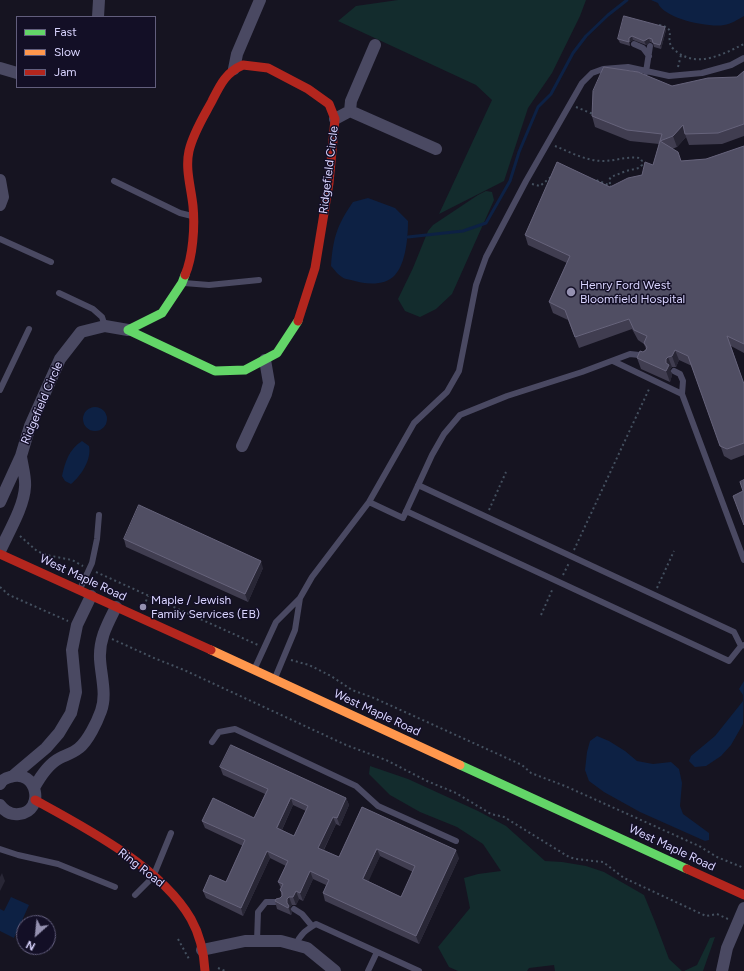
<!DOCTYPE html>
<html>
<head>
<meta charset="utf-8">
<style>
  body { margin:0 }
  #map { position:relative; width:744px; height:971px; overflow:hidden; background:#161421; font-family:Figtree,sans-serif }
  canvas { display:block }
  .legend { position:absolute; left:16px; top:16px; width:140px; height:72px; box-sizing:border-box; background:#130f26; border:1px solid #625e7d; margin:0; padding:5px 7px; list-style:none; font-size:12px; color:#d9d4ff }
  .legend li { display:flex; align-items:center; gap:8px; height:20px }
  .legend b { width:20px; border:1px solid #625e7d }
  .north { position:absolute; left:16px; top:915px; width:40px; height:40px; box-sizing:border-box; background:#130f26; border:1px solid #625e7d; border-radius:50%; rotate:207deg; font-size:11px; font-weight:700; line-height:16px; text-align:center; color:#d9d4ff }
  .north::after { content:''; display:block; margin:auto; width:14px; height:18px; background:#9591b1; clip-path:polygon(50% 0,100% 100%,50% 72%,0 100%) }
</style>
</head>
<body>
<div id="map">
<canvas width="744" height="971"></canvas>
<ul class="legend">
<li><b style="height:5px;background:#63d668"></b>Fast</li>
<li><b style="height:5px;background:#ff974d"></b>Slow</li>
<li><b style="height:5px;background:#b3261e"></b>Jam</li>
</ul>
<div class="north">N</div>
</div>
<script>
const g = document.querySelector('canvas').getContext('2d');
g.lineJoin = 'round';
function fill(path, color) { g.fillStyle = color; g.fill(path, 'evenodd'); }
function strokePath(path, color, width, dash) { g.strokeStyle = color; g.lineWidth = width; g.lineCap = dash ? 'butt' : 'round'; g.setLineDash(dash || []); g.stroke(path); }
function drawText(font, color, halo, rows, align = 'center') {
  g.font = font + ' Figtree,sans-serif'; g.lineWidth = 3; g.setLineDash([]); g.textBaseline = 'middle'; g.strokeStyle = halo; g.fillStyle = color; for (const [text, x, y, turn = 0] of rows) {
    g.save(); g.translate(x, y); g.rotate((+turn || 0) * Math.PI / 180); g.textAlign = isNaN(turn) ? turn : align; if (halo) g.strokeText(text, 0, 0); g.fillText(text, 0, 0); g.restore();
  }
}
fill(new Path2D(`
  M398 0H586L580 16 552 73 528 108 504 181 439 214 492 100 476 85 338 21 356 6Z
  M486 191 492 192 494 200 452 294 436 309 420 317 405 311 398 299 413 268 428 231 433 225 478 195Z
  M370 766 408 779 478 811 506 826 545 861 562 862 586 866 604 872 644 895 655 922 669 959 682 971H555L554 965 529 968 527 971H458L449 967 438 947 470 908 464 878 478 874 501 871 483 844 457 827 420 812 390 795 369 774Z
  M715 937 703 971H684L697 965 710 938Z`), '#132c2d');
fill(new Path2D(`
  M651 0H744V16C737 20 731 24 724 25 708 28 663 18 658 3Z
  M368 198 395 208 408 221C408 237 406 263 395 275 384 287 364 284 351 280 348 279 344 279 342 277 338 275 334 269 331 266 333 238 337 225 353 202Z
  M83 419a12 12 0 1 1 24 0a12 12 0 1 1-24 0Z
  M82 441 89 446C92 459 81 476 71 484L65 481 62 476C65 462 69 449 82 441Z
  M744 681 743 724 731 745 721 756 706 766 695 767 689 761 691 756 715 736 743 701V695L739 689Z
  M597 736 609 741 625 751 637 761 653 764 671 762 679 769 682 783 680 806 683 814 709 833V840L705 841 640 812 604 792 589 781 585 770 587 752 590 741Z
  M11 897 29 905 14 938 0 931V909L4 911Z`), '#0d2144');
strokePath(new Path2D(`
  M408 237 463 231 486 223 510 181 519 152 538 107 551 94 573 53 586 36 608 15 627 0`), '#0d2144', 3);
strokePath(new Path2D(`
  M659 25C677 28 666 36 671 46 672 48 675 50 677 52 699 68 723 54 744 44
  M678 67 681 55
  M576 107 593 114
  M555 146C570 152 586 161 603 161 615 161 627 156 640 158L642 161V165L639 168 626 171 611 177 609 180 611 187
  M593 181 594 179 611 186
  M532 184 540 186 552 176
  M489 510 506 472
  M20 536 37 551 46 555 72 560 83 566
  M574 550 650 387
  M96 572 258 645
  M563 575 569 563
  M0 587 9 595 68 621
  M657 588 674 551
  M144 606 148 596
  M541 615 553 588
  M112 639 154 658 184 670 346 745 386 760 427 781 456 793 491 814 504 817 569 857 576 859 603 862 624 878 706 916 717 914 728 919
  M291 660 309 665 331 676 352 690 374 698 522 765 531 773 565 786 699 846 717 857 744 868
  M178 939 189 959
  M218 968 225 971`), '#44505f', 2, [2, 3]);
strokePath(new Path2D(`
  M634 44 643 48 649 56
  M646 72 650 46
  M114 181 180 213 192 216
  M0 239 51 262
  M184 283 209 285 259 280
  M59 293 93 309 102 317 105 326
  M613 361 682 394
  M674 371 680 374 683 381 682 394 744 560
  M0 390 29 329
  M418 485 734 632 741 646
  M369 502 403 518 432 455 444 434 460 415 507 396 582 372 630 354 639 355 645 358
  M406 511 729 661 741 646 744 645
  M80 589 92 563 97 539 99 515
  M254 670 276 622 300 598
  M275 678 295 630 300 598 312 577 369 502 414 423 447 392 459 371 476 285 486 257 526 181 582 83 592 73 603 69 628 67 669 76 702 73 731 65 744 58
  M212 742 219 732 235 729 356 786 378 806 456 841
  M0 849 18 855 58 864 115 887
  M135 895 153 877 171 833
  M294 909 302 914 312 926
  M257 941 258 912 266 902H281
  M296 945C300 934 306 930 316 924L419 971
  M368 971 377 952`), '#4a4962', 6);
strokePath(new Path2D(`
  M98 17 99 0
  M0 68 17 73
  M234 69 237 54 260 0
  M350 111 351 101 375 45
  M335 119 350 111 436 149
  M0 180 3 197 0 205
  M242 446 266 394 269 383 265 360
  M0 502 21 456 30 426 60 359 81 332 105 326 128 330
  M0 551C8 533 24 507 25 487 26 477 22 465 21 456
  M14 775 46 748 59 733 71 713 76 692 72 650 77 625 91 596
  M0 784C2 780 6 778 10 777 37 768 46 811 19 814 11 815 5 812 0 805
  M34 788C40 777 48 764 60 758 66 755 73 753 79 748 88 741 97 722 101 711 107 695 101 676 100 659 99 639 107 625 116 607
  M202 950 245 941H281L307 948 335 971
  M722 971 727 948 744 908`), '#4a4962', 12);
strokePath(new Path2D(`
  M185 275 182 283 162 313 128 330 215 371 245 370 277 353 298 321
  M460 765 687 869`), '#63d668', 9);
strokePath(new Path2D(`
  M211 650 460 765`), '#ff974d', 9);
strokePath(new Path2D(`
  M243 65 268 68 308 89 329 104 335 119 329 183 315 268 298 321
  M185 275C193 257 195 226 193 206 191 187 185 169 189 151 193 133 204 116 212 101 220 85 226 72 243 65
  M0 554 211 650
  M35 800C86 828 161 867 191 919 200 935 204 953 205 971
  M687 869 744 895`), '#b3261e', 9);
fill(new Path2D(`
  M624 16 666 30 661 49 654 47 653 43 650 42 646 45 633 40 630 42V46L620 43 618 39Z
  M744 71V136L722 144 689 145 686 137 677 147 672 149 681 161 706 159 744 146V353L731 346 744 384V455L731 460 724 456 692 366 679 360 676 367H672L670 369 672 375 670 382 641 369 637 358 646 349 644 344 638 340 632 329 579 348 568 320 553 313 549 302 567 263 528 245 525 235 610 187 642 175 653 165 659 144 630 141 595 127 592 116 672 86 737 77Z
  M124 539 263 568 248 602 126 547Z
  M220 767 346 798 349 805 340 826 336 824 324 850 339 857 362 807 459 858 419 944 325 901 323 893 326 885 313 879 303 901 299 899 296 905H292L290 907 292 913 291 915 277 909 275 901 280 898 282 896 280 890 281 888 278 882 286 866 270 858 243 916 206 898 203 891 226 882 243 846 205 828 202 821 254 818 265 794 223 775ZM293 805 306 811 294 836 282 830ZM380 856 413 872 401 897 368 881Z`), '#403d50');
fill(new Path2D(`
  M665 27 666 30 661 49 660 45Z
  M632 36 633 40 630 42V46L629 42V38Z
  M649 38 650 42 646 45 644 41Z
  M683 125 686 137 677 147 673 136Z
  M675 350 679 360 676 367 672 356Z
  M668 357 672 367 670 369 672 375 670 382 666 371V359Z
  M261 561 263 568 248 602 245 594Z
  M291 798 293 805 279 836 277 828Z
  M346 798 349 805 340 826 337 818Z
  M333 817 336 824 321 855 318 848Z
  M377 849 380 856 366 887 363 879Z
  M456 850 459 858 419 944 416 936Z
  M267 851 270 858 243 916 241 908Z
  M310 871 313 879 303 901 300 893Z
  M2 873 5 881 0 891V877Z
  M296 891 299 899 296 905 293 897Z
  M289 897 292 905 290 907 292 913 291 915 287 903V899Z`), '#282635');
const building = new Path2D(`
  M624 16 665 27 660 45 653 43 652 39 649 38 644 41 632 36 629 38V42L618 39Z
  M604 67 638 72 672 86 708 78 737 77 744 71V124L718 133 685 134 683 125 673 136 660 141 678 152 681 161 706 159 744 146V344L727 336 744 384V443L727 449 720 446 688 356 675 350 672 356 668 357 666 359V363L669 365 666 371 637 358 640 351 643 352 646 350 647 347 644 343 647 336 634 330 629 319 575 337 565 310 549 302 570 256 525 235 557 162 610 187 628 178 642 175 645 162 653 165 662 134 627 130 592 116 593 91Z
  M744 480V525L733 496 743 491 740 482Z
  M139 505 261 561 245 594 124 539Z
  M231 745 346 798 337 818 333 817 318 848 339 857 362 807 456 850 416 936 323 893 329 880 310 871 300 893 296 891 293 897H289L287 899V903L289 906 288 908 275 901 276 899 280 898 282 896V892L280 890 283 884 278 882 288 861 267 851 241 908 203 891 210 875 226 882 245 840 202 821 213 798 254 818 268 789 220 767ZM291 798 308 806 294 836 277 828ZM377 849 415 866 401 897 363 879Z`);
fill(building, '#504e63');
strokePath(building, '#66637b', 1);
for (const [x, y, r, color] of [
  [571,292,5,"#9591b1"],
  [143,607,4,"#9591b1"]
]) { const dot = new Path2D(); dot.arc(x, y, r, 0, 2 * Math.PI); g.fillStyle = color; g.fill(dot); strokePath(dot, '#130f26', 1.5); }
drawText('12px', '#d9d4ff', '#130f26', [
  ["Ridgefield Circle",329,170,-83],
  ["Ridgefield Circle",42,403,-67],
  ["West Maple Road",83,578,25],
  ["West Maple Road",377,713,25],
  ["West Maple Road",672,848,25],
  ["Ring Road",141,868,38]
]);
drawText('12px', '#d9d4ff', '#130f26', [
  ["Henry Ford West",580,285],
  ["Bloomfield Hospital",580,299],
  ["Maple / Jewish",151,600],
  ["Family Services (EB)",151,614]
], 'left');
</script>
</body>
</html>
